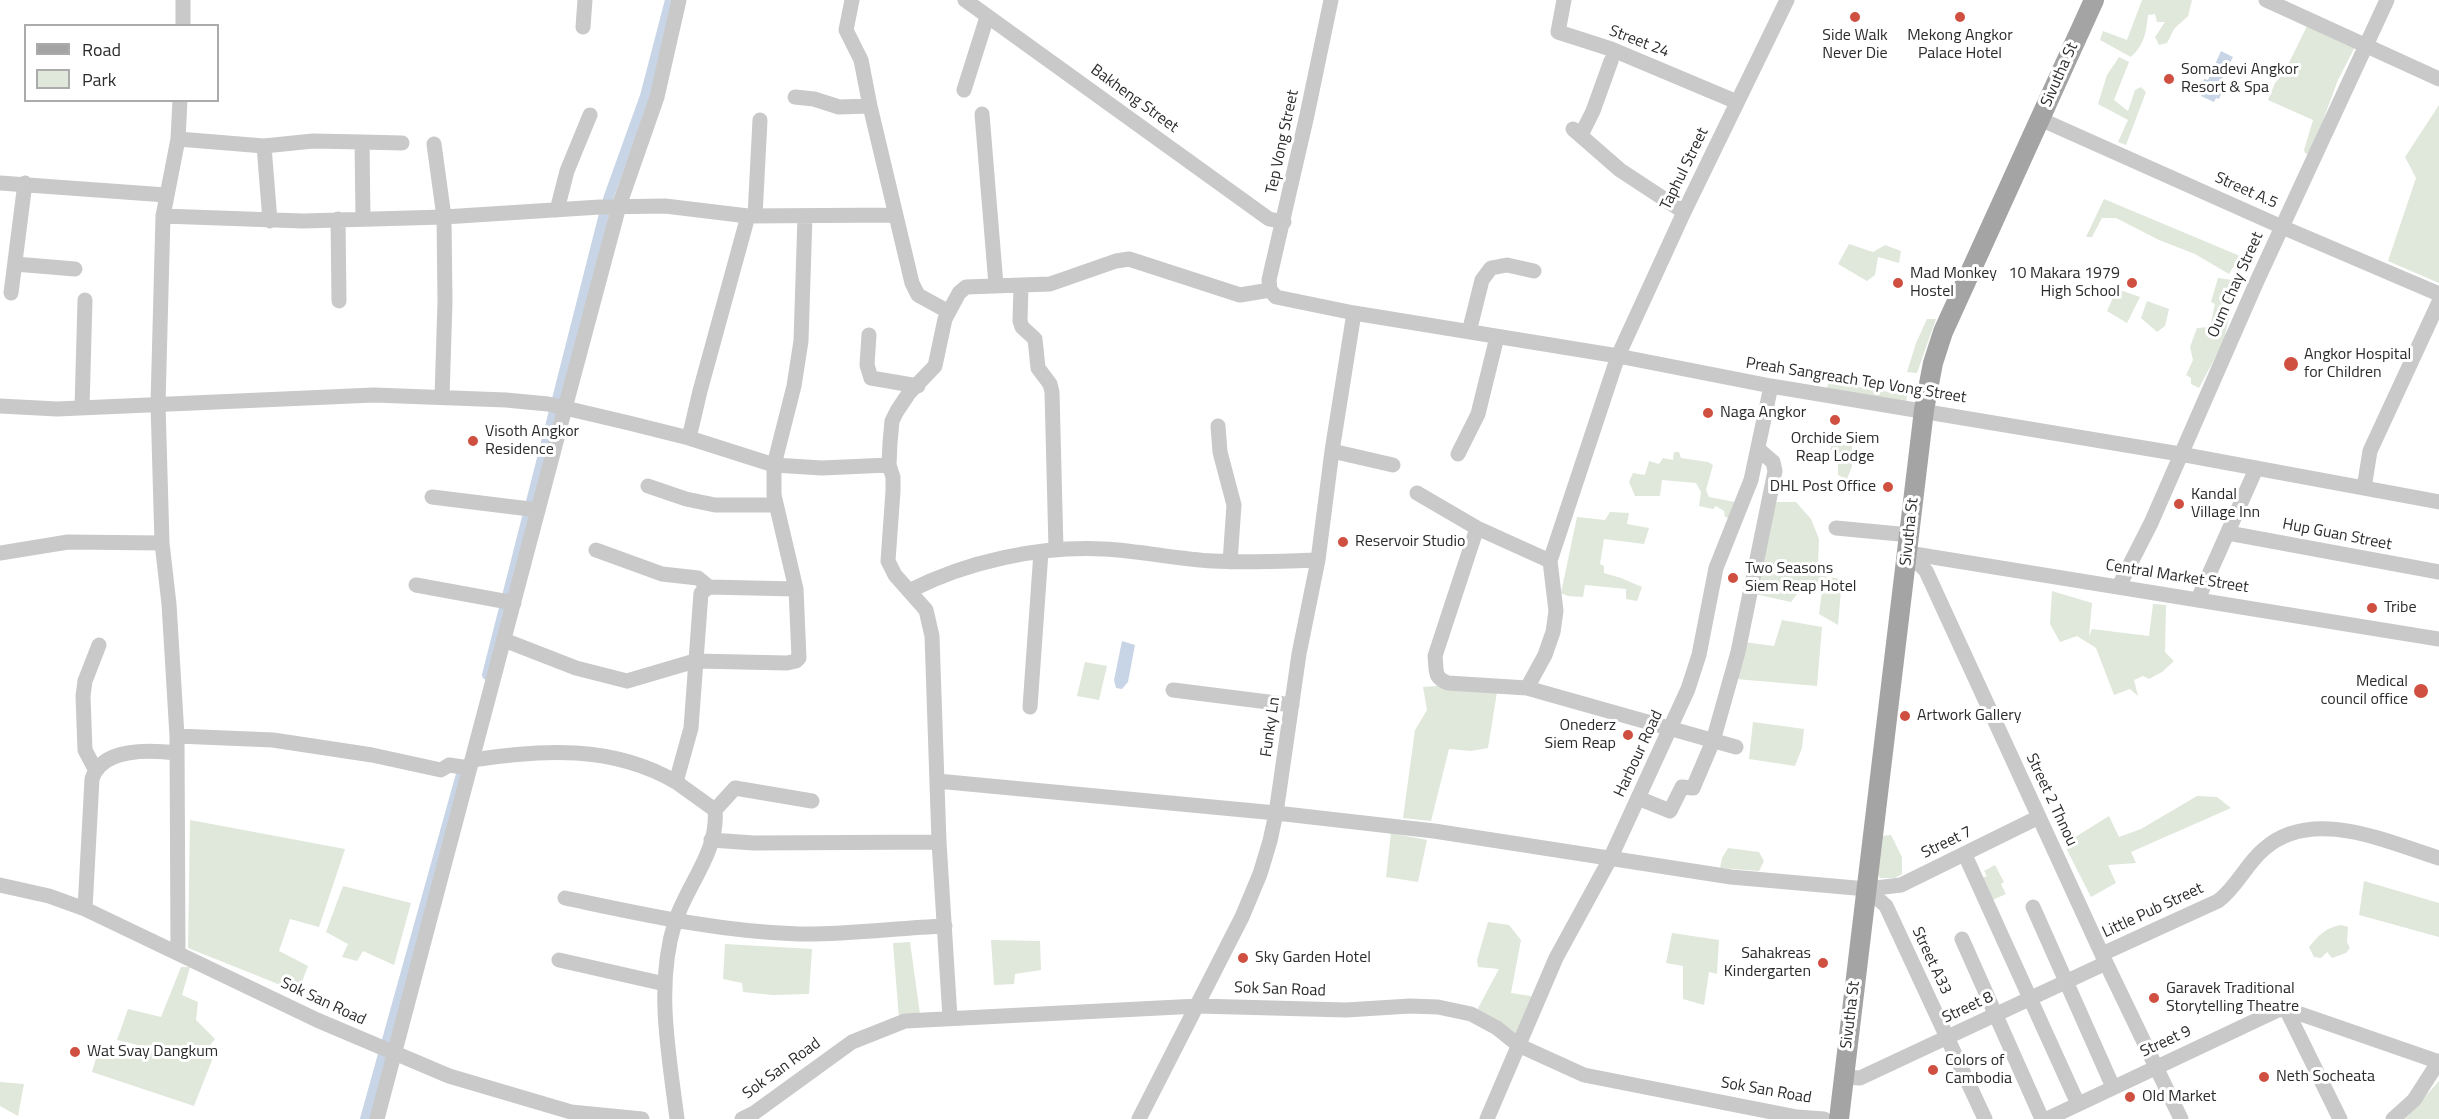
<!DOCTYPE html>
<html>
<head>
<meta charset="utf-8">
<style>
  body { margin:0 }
  #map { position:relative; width:2439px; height:1119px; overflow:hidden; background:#fff; font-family:"Titillium Web",sans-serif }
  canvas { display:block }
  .legend { position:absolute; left:24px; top:24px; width:195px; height:78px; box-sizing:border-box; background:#fff; border:2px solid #ababab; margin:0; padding:8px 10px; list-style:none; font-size:18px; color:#2c2c2c }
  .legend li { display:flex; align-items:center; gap:12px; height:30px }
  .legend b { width:30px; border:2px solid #ababab }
</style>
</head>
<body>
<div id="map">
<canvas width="2439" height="1119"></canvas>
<ul class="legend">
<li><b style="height:8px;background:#a4a4a4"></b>Road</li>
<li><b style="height:16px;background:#dfe8da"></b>Park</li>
</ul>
</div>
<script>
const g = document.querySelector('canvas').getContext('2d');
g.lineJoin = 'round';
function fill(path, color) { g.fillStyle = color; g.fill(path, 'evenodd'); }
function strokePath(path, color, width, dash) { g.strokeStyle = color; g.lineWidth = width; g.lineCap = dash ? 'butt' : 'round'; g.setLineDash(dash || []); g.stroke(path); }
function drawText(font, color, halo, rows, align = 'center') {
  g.font = font + ' "Titillium Web",sans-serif'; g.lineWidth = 6; g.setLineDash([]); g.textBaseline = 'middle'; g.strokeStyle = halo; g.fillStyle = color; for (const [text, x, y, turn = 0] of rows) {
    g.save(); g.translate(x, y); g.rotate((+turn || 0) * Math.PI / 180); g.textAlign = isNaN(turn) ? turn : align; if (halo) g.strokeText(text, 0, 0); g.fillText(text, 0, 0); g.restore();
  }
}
fill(new Path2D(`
  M2142 0H2192L2188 16 2174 29 2167 43 2159 45 2155 37 2165 22H2157L2155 14 2148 15C2146 32 2145 44 2131 57L2100 40 2103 31 2127 40Z
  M2309 22 2356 45 2338 80 2310 155 2305 153 2304 150 2313 120 2268 100 2275 83 2284 73Z
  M2119 57 2129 62 2114 100 2128 111 2135 90 2141 87 2146 92 2126 145 2118 142 2128 120 2098 104 2107 75Z
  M2439 105V283L2388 261 2416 178 2405 157Z
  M2104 199 2240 256 2229 274 2195 254 2159 240 2116 218H2102L2092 237H2086Z
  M1849 244 1873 252 1885 245 1901 251 1899 263 1878 257 1875 275 1867 281 1838 264Z
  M2218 278 2232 280 2235 287 2224 341 2199 388 2191 384V378L2186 375 2193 360 2190 347 2197 328 2210 327 2215 304 2211 302Z
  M2117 289 2140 297 2127 323 2107 311Z
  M2147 301 2169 309 2165 326 2157 332 2141 318Z
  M1927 319H1936L1917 373 1907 372 1916 343Z
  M1829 382 1907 395 1906 405 1826 390Z
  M1834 437 1852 440V466L1847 479 1838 475V450H1830Z
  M1674 452H1679L1681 458 1708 462 1713 465 1706 490 1709 497 1735 502 1732 519 1725 517 1724 511 1716 506 1713 509 1699 506 1701 492 1696 483 1662 480 1660 496H1635L1629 482 1633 473 1645 475 1649 461 1659 464 1663 458 1673 460Z
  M1775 502H1796L1811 519 1819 539 1818 563 1810 574 1842 579 1838 625 1819 614 1822 591 1801 589 1791 602 1755 594Z
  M1610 512 1629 513 1627 524 1649 528 1644 544 1604 539 1600 564 1604 566V573L1621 578 1642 587 1637 601 1626 599V589L1585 585 1583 597 1568 596 1561 593 1577 517 1605 520Z
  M2052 591 2092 603 2089 636 2092 629 2149 636 2153 604 2166 605 2165 652 2174 661 2162 672 2149 679 2143 676 2134 680 2138 696 2130 689 2114 695 2096 648 2077 636 2060 642 2050 624Z
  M1782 620 1822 627 1817 686 1736 679 1744 642 1774 646Z
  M1085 662 1107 666 1099 700 1077 696Z
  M1450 685 1497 692 1488 748 1471 751 1449 749 1431 821 1403 818 1415 730 1427 710 1423 687Z
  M1753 722 1804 729 1802 748 1795 766 1749 759Z
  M2197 796 2217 797 2231 808 2131 852 2136 863 2108 865 2116 883 2091 897 2064 844 2109 816 2119 837 2141 829Z
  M190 820 345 849 319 927 290 919 279 951 308 966 298 992 188 948Z
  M1391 833 1427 840 1418 882 1386 877Z
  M1891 835 1902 857V874L1895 878H1880L1878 875 1881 836Z
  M1728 848 1759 852 1764 861 1759 871 1720 868 1722 858Z
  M1995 865 2004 882 2001 884 2006 894 1988 902 1977 880 1987 876 1984 871Z
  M2364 881 2439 903V937L2359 915Z
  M343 886 411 903 394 965 363 951 357 961 342 957 348 944 326 932Z
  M1488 922 1509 925 1521 940 1511 993 1531 996V1008L1516 1036 1477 1010 1499 969 1478 967 1477 960Z
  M2341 925 2348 927 2347 942 2350 948 2346 953 2332 958 2327 952 2321 958 2314 957 2309 947C2319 935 2325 928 2341 925Z
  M1672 933 1719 940 1717 974 1709 972 1704 1005 1683 999V966L1666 963Z
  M991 940 1040 941 1041 970 1015 974 1014 984 994 985Z
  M910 942 920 1014 899 1019 893 943Z
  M725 944 812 949 809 994 772 995 743 992 742 983 723 979Z
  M181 967H190L182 995 198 1002 196 1020 215 1039 210 1045 216 1050 194 1106 92 1072 99 1048 123 1055 138 1045 117 1040 128 1009 161 1017Z
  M2439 1081V1119H2405Z
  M0 1082 24 1084 18 1116 0 1106Z`), '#dfe8da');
fill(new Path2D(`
  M2221 51 2233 57 2218 86 2223 89 2219 99 2216 98 2214 102 2201 96 2203 93 2199 91 2204 79 2208 80Z
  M1122 641 1135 645 1128 682 1122 689 1116 688 1114 680Z`), '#c8d5e6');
strokePath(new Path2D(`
  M608 199 645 96 670 0
  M487 675 605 210
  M365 1119 461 774`), '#c8d5e6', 10);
strokePath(new Path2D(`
  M852 0 846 30 861 60 870 106 912 283 918 295 949 312
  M965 0 1269 219 1284 222
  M1564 0 1558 32 1611 49 1737 102
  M2266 0 2439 79
  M183 26V0
  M583 27 585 0
  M964 90 987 17
  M795 97 814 99 839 107 870 106
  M982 114 996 285
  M2040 119 2282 227 2439 294
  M1573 129 1620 170 1684 212
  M1581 135 1593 111 1611 61
  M178 139 264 146 313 141 362 142
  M434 144 444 217 445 302 442 397
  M264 146 270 221
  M0 183 166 195
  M557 210 567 171 590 115
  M163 216 303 221 444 217 600 207 665 206 748 216 896 215
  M755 216 760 120
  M363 218 362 142 402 143
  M338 219 339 301
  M15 264 75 269
  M1021 286 1020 321 1022 327 1035 339 1038 368 1050 384 1052 392 1056 549
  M1270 290 1276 297 1354 313 1618 356 1771 386 2180 454 2439 502
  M1270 290 1269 280 1307 115 1331 0
  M11 293 25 183
  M1469 332 1482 280 1491 268 1507 265 1534 271
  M869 335 867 365 871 378 918 386
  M0 406 57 409 374 395 506 400 548 404 629 423 689 438 774 465 822 468 889 465
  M82 408 85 300
  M1218 426 1220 452 1234 505 1230 562
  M689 438 700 391 748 216
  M1332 451 1393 465
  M1458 454 1478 414 1497 337
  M648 486 686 499 715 505H775
  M2364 488 2370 451 2439 302
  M1417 493 1477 528 1550 561
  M432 497 538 510
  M1477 528 1435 656C1437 671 1433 677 1448 683L1527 688 1736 747
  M1836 528 1910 535
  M2228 533 2439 572
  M596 550 662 574 698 578 709 587
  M0 553 68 542 162 543
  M1908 553 1926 571 2106 963 2181 1119
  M1908 553 2439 639
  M416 585 514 603
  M2119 586 2151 523 2257 281 2387 0
  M909 591C968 561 1038 546 1104 549 1141 551 1177 559 1213 561 1248 563 1283 561 1318 560
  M2198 599 2256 469
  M504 640 576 668 627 681 695 661 787 663 796 661 799 658 796 589 774 495V465L794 386 801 341 805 216
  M1527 688 1545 655 1553 632 1556 611 1550 561 1618 356 1684 212 1787 0
  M1173 690 1292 705
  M1030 707 1041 552
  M177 736 273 740 372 755 441 770 449 765 470 768
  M472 760C541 749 613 745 676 782
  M95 769 85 750 83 696 85 681 99 645
  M937 781 1276 813 1434 831 1731 877 1867 889 1901 885 2039 817
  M1638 798 1670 811 1682 787 1693 788 1713 741 1738 652 1775 471 1773 462 1758 449
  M715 810 676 782 691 728 701 593 709 587 796 589
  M711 840 754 843 939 842
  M1965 855 2078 1104
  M0 885 49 896 85 909 317 1020 449 1076 571 1112 642 1119
  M1867 889 1886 906 1985 1119
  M565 898C642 914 720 932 799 934 847 935 896 928 945 926
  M2033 907 2113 1087
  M85 909 92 779C102 747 150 750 177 753
  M1962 939 2042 1119
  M178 953 177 736 169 604 162 543 158 404 163 216 178 139 180 100
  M2102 954 2218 901C2237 887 2246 864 2264 849 2312 806 2387 842 2439 858
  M559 960 665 984
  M2286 1009 2340 1119
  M950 1018 939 842 932 636 926 610 895 575 888 561 893 491V477L889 465 890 443 892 421 897 411 909 393 935 366 945 319 959 293 966 287 1050 284 1116 261 1129 259 1240 295 1270 290
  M1844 1077 1860 1078 2106 963
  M377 1119 565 408 619 206 657 97 679 0
  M677 1119C669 1054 655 986 675 922 687 885 719 851 715 810L735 788 812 801
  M742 1119 754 1113 852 1042 905 1021 1198 1006 1346 1010 1410 1006 1438 1007 1471 1014 1497 1028 1518 1045 1584 1075 1797 1117 1824 1119
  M1139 1119 1242 917 1260 874 1270 841 1276 813 1299 654 1318 560 1332 451 1354 313
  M1487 1119 1556 958 1610 859 1688 689 1699 655 1716 568 1751 480 1771 386
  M2047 1119 2278 1010 2286 1009 2318 1020 2439 1062
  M2393 1119 2414 1100 2439 1061`), '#c9c9c9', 15);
strokePath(new Path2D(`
  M1839 1119 1924 410 1933 363 1943 332 2094 0`), '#a4a4a4', 20);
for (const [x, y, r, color] of [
  [1855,17,6,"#cf5041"],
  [1960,17,6,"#cf5041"],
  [2169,79,6,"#cf5041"],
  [1898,283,6,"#cf5041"],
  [2132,283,6,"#cf5041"],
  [2291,364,8,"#cf5041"],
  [1708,413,6,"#cf5041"],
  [1835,420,6,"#cf5041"],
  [473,441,6,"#cf5041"],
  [1888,487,6,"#cf5041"],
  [2179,504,6,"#cf5041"],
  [1343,542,6,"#cf5041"],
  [1733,578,6,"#cf5041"],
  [2372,608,6,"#cf5041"],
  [2421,691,8,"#cf5041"],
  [1905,716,6,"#cf5041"],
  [1628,735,6,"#cf5041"],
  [1243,958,6,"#cf5041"],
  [1823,963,6,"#cf5041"],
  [2154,998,6,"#cf5041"],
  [75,1052,6,"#cf5041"],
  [1933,1070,6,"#cf5041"],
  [2264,1077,6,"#cf5041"],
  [2130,1097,6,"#cf5041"]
]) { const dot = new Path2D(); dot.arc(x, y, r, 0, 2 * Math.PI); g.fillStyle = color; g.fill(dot); strokePath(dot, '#fff', 2); }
drawText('16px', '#2c2c2c', '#fff', [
  ["Side Walk",1855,36,"center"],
  ["Never Die",1855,54,"center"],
  ["Mekong Angkor",1960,36,"center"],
  ["Palace Hotel",1960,54,"center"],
  ["Somadevi Angkor",2181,70],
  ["Resort & Spa",2181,88],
  ["Mad Monkey",1910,274],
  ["Hostel",1910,292],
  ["10 Makara 1979",2120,274,"right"],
  ["High School",2120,292,"right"],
  ["Angkor Hospital",2304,355],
  ["for Children",2304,373],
  ["Naga Angkor",1720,413],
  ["Visoth Angkor",485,432],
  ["Residence",485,450],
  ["Orchide Siem",1835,439,"center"],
  ["Reap Lodge",1835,457,"center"],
  ["DHL Post Office",1876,487,"right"],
  ["Kandal",2191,495],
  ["Village Inn",2191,513],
  ["Reservoir Studio",1355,542],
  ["Two Seasons",1745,569],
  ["Siem Reap Hotel",1745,587],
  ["Tribe",2384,608],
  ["Medical",2408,682,"right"],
  ["council office",2408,700,"right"],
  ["Artwork Gallery",1917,716],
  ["Onederz",1616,726,"right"],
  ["Siem Reap",1616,744,"right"],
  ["Sahakreas",1811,954,"right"],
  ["Kindergarten",1811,972,"right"],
  ["Sky Garden Hotel",1255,958],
  ["Garavek Traditional",2166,989],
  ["Storytelling Theatre",2166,1007],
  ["Wat Svay Dangkum",87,1052],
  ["Colors of",1945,1061],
  ["Cambodia",1945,1079],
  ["Neth Socheata",2276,1077],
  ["Old Market",2142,1097]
], 'left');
drawText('16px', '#2c2c2c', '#fff', [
  ["Street 24",1639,42,21],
  ["Sivutha St",2060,75,-66],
  ["Bakheng Street",1134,99,36],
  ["Tep Vong Street",1283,142,-78],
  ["Taphul Street",1685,169,-64],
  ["Street A.5",2246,191,24],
  ["Oum Chay Street",2236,285,-66],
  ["Preah Sangreach Tep Vong Street",1856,381,9],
  ["Sivutha St",1910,532,-84],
  ["Hup Guan Street",2337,535,11],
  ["Central Market Street",2177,577,9],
  ["Funky Ln",1271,727,-82],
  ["Harbour Road",1639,754,-65],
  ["Street 2 Thnou",2051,800,65],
  ["Street 7",1947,843,-26],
  ["Little Pub Street",2153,911,-25],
  ["Street A33",1931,961,65],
  ["Sok San Road",1280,990,2],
  ["Sok San Road",323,1002,25],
  ["Street 8",1968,1008,-25],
  ["Sivutha St",1851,1015,-83],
  ["Street 9",2166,1042,-25],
  ["Sok San Road",782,1069,-36],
  ["Sok San Road",1766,1091,10]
]);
</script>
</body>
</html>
